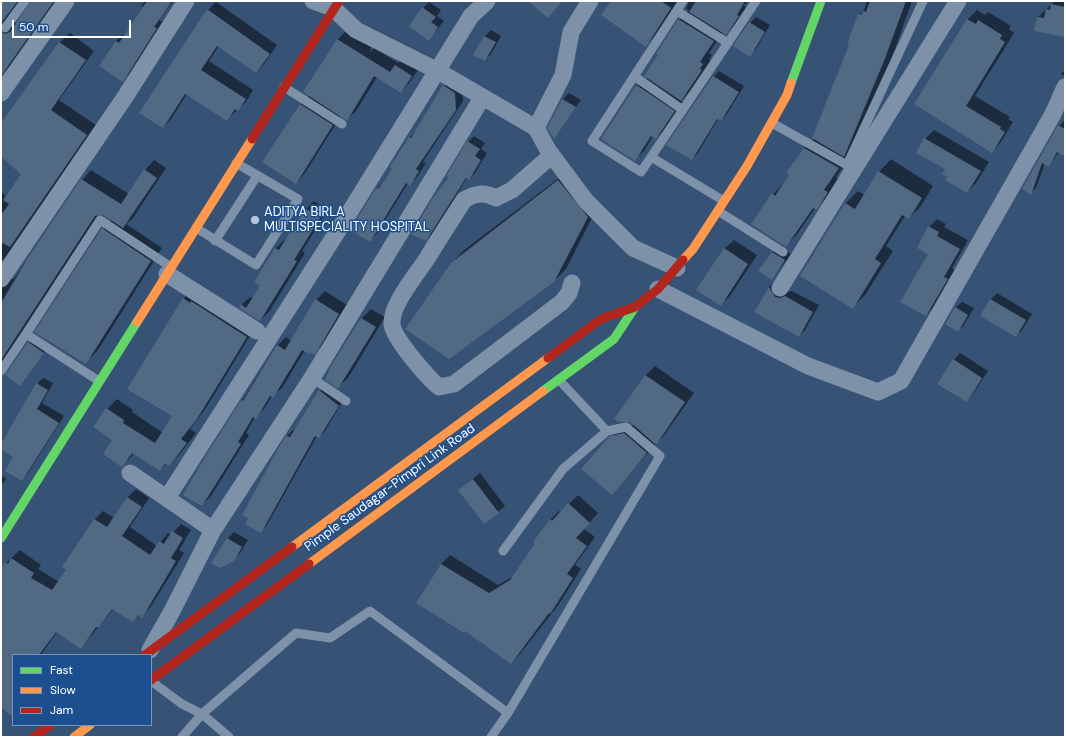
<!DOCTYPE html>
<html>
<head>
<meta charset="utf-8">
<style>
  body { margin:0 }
  #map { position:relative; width:1066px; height:738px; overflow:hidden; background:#365274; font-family:"DM Sans",sans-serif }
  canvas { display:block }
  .frame { position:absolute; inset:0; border:2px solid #fff; pointer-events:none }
  .legend { position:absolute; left:12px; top:654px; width:140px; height:72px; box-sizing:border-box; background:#1b4f8f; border:1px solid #7695bc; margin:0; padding:5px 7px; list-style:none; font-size:12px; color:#fff }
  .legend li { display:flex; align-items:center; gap:8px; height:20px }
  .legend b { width:20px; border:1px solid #7695bc }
  .scale { position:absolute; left:12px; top:20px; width:119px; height:18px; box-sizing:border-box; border:2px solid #fff; border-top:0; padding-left:5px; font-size:12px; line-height:14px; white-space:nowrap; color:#fff; -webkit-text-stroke:3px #1b4f8f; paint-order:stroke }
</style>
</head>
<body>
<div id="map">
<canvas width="1066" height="738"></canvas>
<div class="frame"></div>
<ul class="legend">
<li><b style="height:5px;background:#63d668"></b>Fast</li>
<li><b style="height:5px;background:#ff974d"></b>Slow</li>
<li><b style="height:5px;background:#b3261e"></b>Jam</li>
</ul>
<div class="scale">50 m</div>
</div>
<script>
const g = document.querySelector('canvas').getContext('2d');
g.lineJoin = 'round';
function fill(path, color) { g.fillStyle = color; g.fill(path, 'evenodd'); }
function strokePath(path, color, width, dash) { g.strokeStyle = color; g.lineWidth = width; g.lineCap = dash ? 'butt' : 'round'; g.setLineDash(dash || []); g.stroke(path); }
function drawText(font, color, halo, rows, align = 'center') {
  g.font = font + ' "DM Sans",sans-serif'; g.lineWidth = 3; g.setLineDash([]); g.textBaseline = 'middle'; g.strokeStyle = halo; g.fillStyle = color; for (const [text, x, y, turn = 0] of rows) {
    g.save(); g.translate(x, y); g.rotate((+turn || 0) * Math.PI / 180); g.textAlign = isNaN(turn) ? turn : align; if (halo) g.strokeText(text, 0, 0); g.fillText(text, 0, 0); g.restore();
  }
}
fill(new Path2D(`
  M1 1H20L10 13 9 20 12 23H18L31 1H56L10 66 1 75Z
  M145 1H173L159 20 162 22 129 74 123 80 116 41 122 35 124 36 144 7 141 6Z
  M612 1H679L654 37 646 45Z
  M689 1H748L744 6 746 7 734 25 726 33 723 32 709 53 712 55 709 59 711 61 690 91 681 101 683 102 665 129 656 138 653 136 644 151 635 159 636 87 648 77 659 55 657 53 679 20 689 10 686 9Z
  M867 1H912L895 49 855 145 847 153 851 155 836 177 839 180 829 196 815 208 798 233 786 246 773 194 785 182 804 148 814 139 850 44 859 15 864 10Z
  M1055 1H1065V35L1038 17Z
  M216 2 277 45 264 64 256 72 219 46 209 61 253 90 246 102 227 119 187 94 171 119 163 127 141 112 208 10Z
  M429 2 441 10 437 16 444 21 429 39 423 8Z
  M977 10 985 15 988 12 1011 26 1009 29 1014 33 975 96 1010 117 1008 119 1013 122 1001 142 992 151 915 104 968 19Z
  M756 17 770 25 756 49 750 55V23Z
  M347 30 372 46 369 53 374 48 398 63 405 57 420 67 409 83 401 92 377 77 356 111 347 119 341 116 305 173 296 183 300 105 310 95 305 92 338 39Z
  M491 30 501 36 491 54 485 60 474 54 485 36Z
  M70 33 94 51 59 100 96 125 1 272V192L6 196 22 173 1 157V125L60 42Z
  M1065 70V76L1061 74Z
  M719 71 744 86 727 114 721 120 718 119 698 153 692 159 713 77Z
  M451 79 462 85 463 101 423 162 426 163 417 177 410 184 408 183 377 233 370 240 377 189 393 168 391 167 410 137 417 130 444 86Z
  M569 93 581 100 554 137 548 128 563 99Z
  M1064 121 1065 155 1059 152 1049 166 1045 163 1036 188 1030 193 1023 189 1059 126Z
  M934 130 989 162 976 183 967 192 949 177 946 169 925 139Z
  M474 136 485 143 481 149 487 153 475 173 469 179 467 178 432 234 426 240 450 177 468 142Z
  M891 159 933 186 921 206 909 218 905 216 886 246 893 251 865 295 853 307 845 204 858 191 864 195 879 172Z
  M154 160 166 168 133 218 126 224 162 248 98 350 86 362 103 229 112 220 103 214H99L5 357 1 366V273L5 278 14 279 82 180 91 170 129 194 145 170Z
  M571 169 599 204 566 269 554 281 452 263 464 250Z
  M314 201 328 210 302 251 305 253 269 312 260 320 241 305 250 297 253 299 261 286 276 248 284 240 285 241 306 209Z
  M937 219 946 224 944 227 968 240 952 268 955 270 934 307 926 315 929 227Z
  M734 240 757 255 730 296 720 305 724 249Z
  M779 246 791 254 772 279V253Z
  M775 281 787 292 792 291 819 305 805 330 799 336 755 311 769 287Z
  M193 289 256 326 206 408 190 429 196 433 179 455 169 465 167 464 160 470 134 453 122 466 114 440 95 427 107 409 117 399 133 410 132 412 163 433 174 416 183 299Z
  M325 291 347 305 323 345 314 353 305 350 282 388 272 396 264 409 255 417 246 433 249 435 211 496 202 505 242 401 277 346 286 337 292 341 316 300Z
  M997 293 1032 314 1022 330 1016 336 981 315 991 299Z
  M962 302 974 308 964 325 958 331 955 308Z
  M371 309 385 317 348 378 338 387 327 379 362 318Z
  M35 337 49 346 20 385 28 343Z
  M960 353 988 371 972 395 966 401 954 360Z
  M655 366 694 393 665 434 611 494V437L621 427 634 425 630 421 616 419 646 375Z
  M43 378 53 383 42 403 64 416 28 473 22 480 14 456 1 448V446L37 384Z
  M326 385 344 399 325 431 319 437 317 436 267 525 261 531 280 447 287 436 293 430 295 431 320 391Z
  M480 473 505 506 484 523 459 490Z
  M1 475 6 479 1 486Z
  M136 489 149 498 130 527 157 546 168 533 171 535 181 524 191 530 179 550 184 553 150 608 141 616 139 615 133 621 114 608 81 648 57 632 41 655H13V715L1 709V570L6 563 20 550 41 565 38 569 59 582 68 570 63 567 95 519 103 511 114 518 128 497Z
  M578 495 598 513 584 529 595 537 575 565 581 569 559 604 520 654 511 663 441 564 450 555 498 585 515 575 550 520 559 511 561 512Z
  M234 532 248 540 240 553 233 560 213 563 228 538Z`), '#0007');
fill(new Path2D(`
  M1 1H18L1 23Z
  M31 1H54L1 76V32L5 34 10 32Z
  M147 1H172L154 27 157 28 123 82 99 66 116 41 119 43Z
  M528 1H562L548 18Z
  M611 1H661L671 8 646 47 601 15Z
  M696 1H745L737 15 739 16 726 35 689 12Z
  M870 1H906L884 61 844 157 812 138 849 45 847 44 858 14 861 15 863 11 866 12Z
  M1051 4 1065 7V37L1034 31 1037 17 1044 18 1046 9 1050 10Z
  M422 7 436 17 431 22 438 27 429 41 409 26Z
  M207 9 270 54 256 73 217 46 201 70 246 99 238 111 235 109 227 121 185 94 163 128 139 113Z
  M678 19 714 41 700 62 703 64 700 69 702 70 681 101 644 76 658 55 656 54Z
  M967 19 976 24 978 20 1002 35 1000 39 1005 42 966 106 1001 127 1000 129 1005 132 992 153 914 104Z
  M749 22 765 32 750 57 733 46Z
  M484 36 496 42 485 61 473 55Z
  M337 39 390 72 395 65 412 76 401 93 374 76 347 121 303 92Z
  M59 42 86 60 51 110 87 135 10 247 1 242V215L9 204 3 200 21 174 1 157V123Z
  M713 76 739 92 721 121 717 119 692 160 666 145Z
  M443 85 455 93 456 110 416 169 419 171 410 186 406 183 370 242 350 230 376 188 378 189 392 169 390 167 409 137 411 138Z
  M638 86 675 111 656 139 651 136 635 161 601 139 635 87Z
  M562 99 576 107 554 139 547 128Z
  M300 104 333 125 296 184 262 162Z
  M1058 125 1065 129V156L1057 152 1049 167 1042 163 1031 195 1022 189Z
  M924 138 981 171 967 193 945 180 947 177 942 174 945 169 916 153Z
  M467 141 480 149 475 156 481 160 469 180 466 178 426 241 411 234 433 198 449 177 446 176Z
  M804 148 839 168 824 190 828 192 817 210 813 208 786 247 751 224 772 193 775 196 789 175 786 173Z
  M144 169 157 178 123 228 103 215 95 216 1 360V303L28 258 81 179 121 204Z
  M878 171 922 198 909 219 902 215 875 259 881 263 853 309 800 276 845 203 855 209Z
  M558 180 588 217 554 282 449 359 405 329 451 263Z
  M305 208 320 218 294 260 297 261 260 321 239 308 241 304 246 308 260 286 254 282 275 248 279 250Z
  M928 226 939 232 937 236 960 249 944 277 948 279 926 316 900 302 928 254 917 248Z
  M102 228 151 261 86 364 34 332Z
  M724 248 748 264 721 306 696 290Z
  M772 252 785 260 772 280 758 271Z
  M769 287 775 297 780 298 785 296 813 312 799 337 754 312Z
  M183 298 190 303 191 301 247 337 197 419 181 439 187 443 169 466 165 464 160 471 132 453 122 467 103 454 112 440 93 427 106 408 124 420 123 423 155 443 172 416 127 389Z
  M315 299 339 314 315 355 311 352 310 354 302 350 273 398 270 396 256 419 253 417 238 442 241 444 202 506 183 495 207 454 241 400 243 401 277 345 285 350Z
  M990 299 1026 320 1016 337 980 316Z
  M955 307 968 315 958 332 945 324Z
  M361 318 376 327 338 389 325 380 331 366Z
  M28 342 44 353 20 386 5 375Z
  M953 359 982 378 967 402 937 384Z
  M645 375 685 402 656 445 630 422H619L614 419Z
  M36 383 48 390 37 409 59 423 22 481 5 471 13 457 1 450V444Z
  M319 390 339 406 319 438 315 436 261 533 245 524 248 518 242 515 279 447 286 436 290 437Z
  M624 433 647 453 612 495 581 469 610 436Z
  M473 479 499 513 484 524 458 490Z
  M127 497 142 507 122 536 150 555 159 541 164 544 172 531 183 538 171 558 176 561 142 618 138 615 133 622 112 609 98 628 96 627 81 649 56 632 39 655H13V717L1 708V569L5 562 8 564 11 558 34 573 31 578 52 590 66 570 62 567 94 519 107 527Z
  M568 503 590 523 576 538 587 546 567 574 573 578 550 614 549 613 511 664 465 631 464 633 416 603 441 564 489 593 510 580 535 543 533 542 550 519 552 521Z
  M227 538 242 547 234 561 220 568 211 563Z`), '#526984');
strokePath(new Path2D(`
  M683 1 592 141 641 172 756 1
  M677 11 728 43
  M5 28 25 1
  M634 76 683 110
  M284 87 342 124
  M772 123 847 165 923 1
  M651 157 724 201
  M718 211 783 252
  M196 228 256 265 298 199 236 163
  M215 241 257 176
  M1 371 26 334
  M312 378 346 401
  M559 380 607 431
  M99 381 26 334 100 220 171 267
  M151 681 182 704 202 714 229 737
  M182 737 202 714 296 633 330 638 370 611 508 713
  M491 737 508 713 660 456 626 427 607 431 563 469 503 551`), '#7d92a8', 9);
strokePath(new Path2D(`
  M313 1 333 8 356 30 438 71 536 128 548 150 586 201 633 248 677 268
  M1 93 66 1
  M536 128 563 75 571 32 590 1
  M552 155 512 190 496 198C484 192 476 193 464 200 452 219 439 238 428 257 417 274 391 304 392 324 393 338 428 378 439 387L454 384 562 302 569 293 572 283
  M167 274 257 331
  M1 279 125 97 186 1
  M780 288 958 1
  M658 289 808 366 878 392 901 381 1053 114 1065 87
  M130 473 213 530 312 378 482 98
  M167 498 341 226 471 16 487 1
  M150 650 171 613 213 530`), '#7d92a8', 17);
strokePath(new Path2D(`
  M791 83 821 1
  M543 391 614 339 635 307
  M1 538 137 322`), '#63d668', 9);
strokePath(new Path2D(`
  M683 260 693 249 747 166 787 95 791 83
  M137 322 252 139
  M292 547 548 358
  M309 564 543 391
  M74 737 90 725`), '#ff974d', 9);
strokePath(new Path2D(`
  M252 139 339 1
  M548 358 601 319 635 307 658 289 683 260
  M145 655 292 547
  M151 680 309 564
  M34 737 51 725`), '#b3261e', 9);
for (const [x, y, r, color] of [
  [255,220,5,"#b9c2ce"]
]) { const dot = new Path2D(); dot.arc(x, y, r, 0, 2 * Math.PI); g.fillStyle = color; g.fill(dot); strokePath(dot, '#1b4f8f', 1.5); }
drawText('13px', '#fff', '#1b4f8f', [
  ["ADITYA BIRLA",264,213],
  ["MULTISPECIALITY HOSPITAL",264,228]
], 'left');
drawText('13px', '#fff', '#1b4f8f', [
  ["Pimple Saudagar-Pimpri Link Road",390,488,-36]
]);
</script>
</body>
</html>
